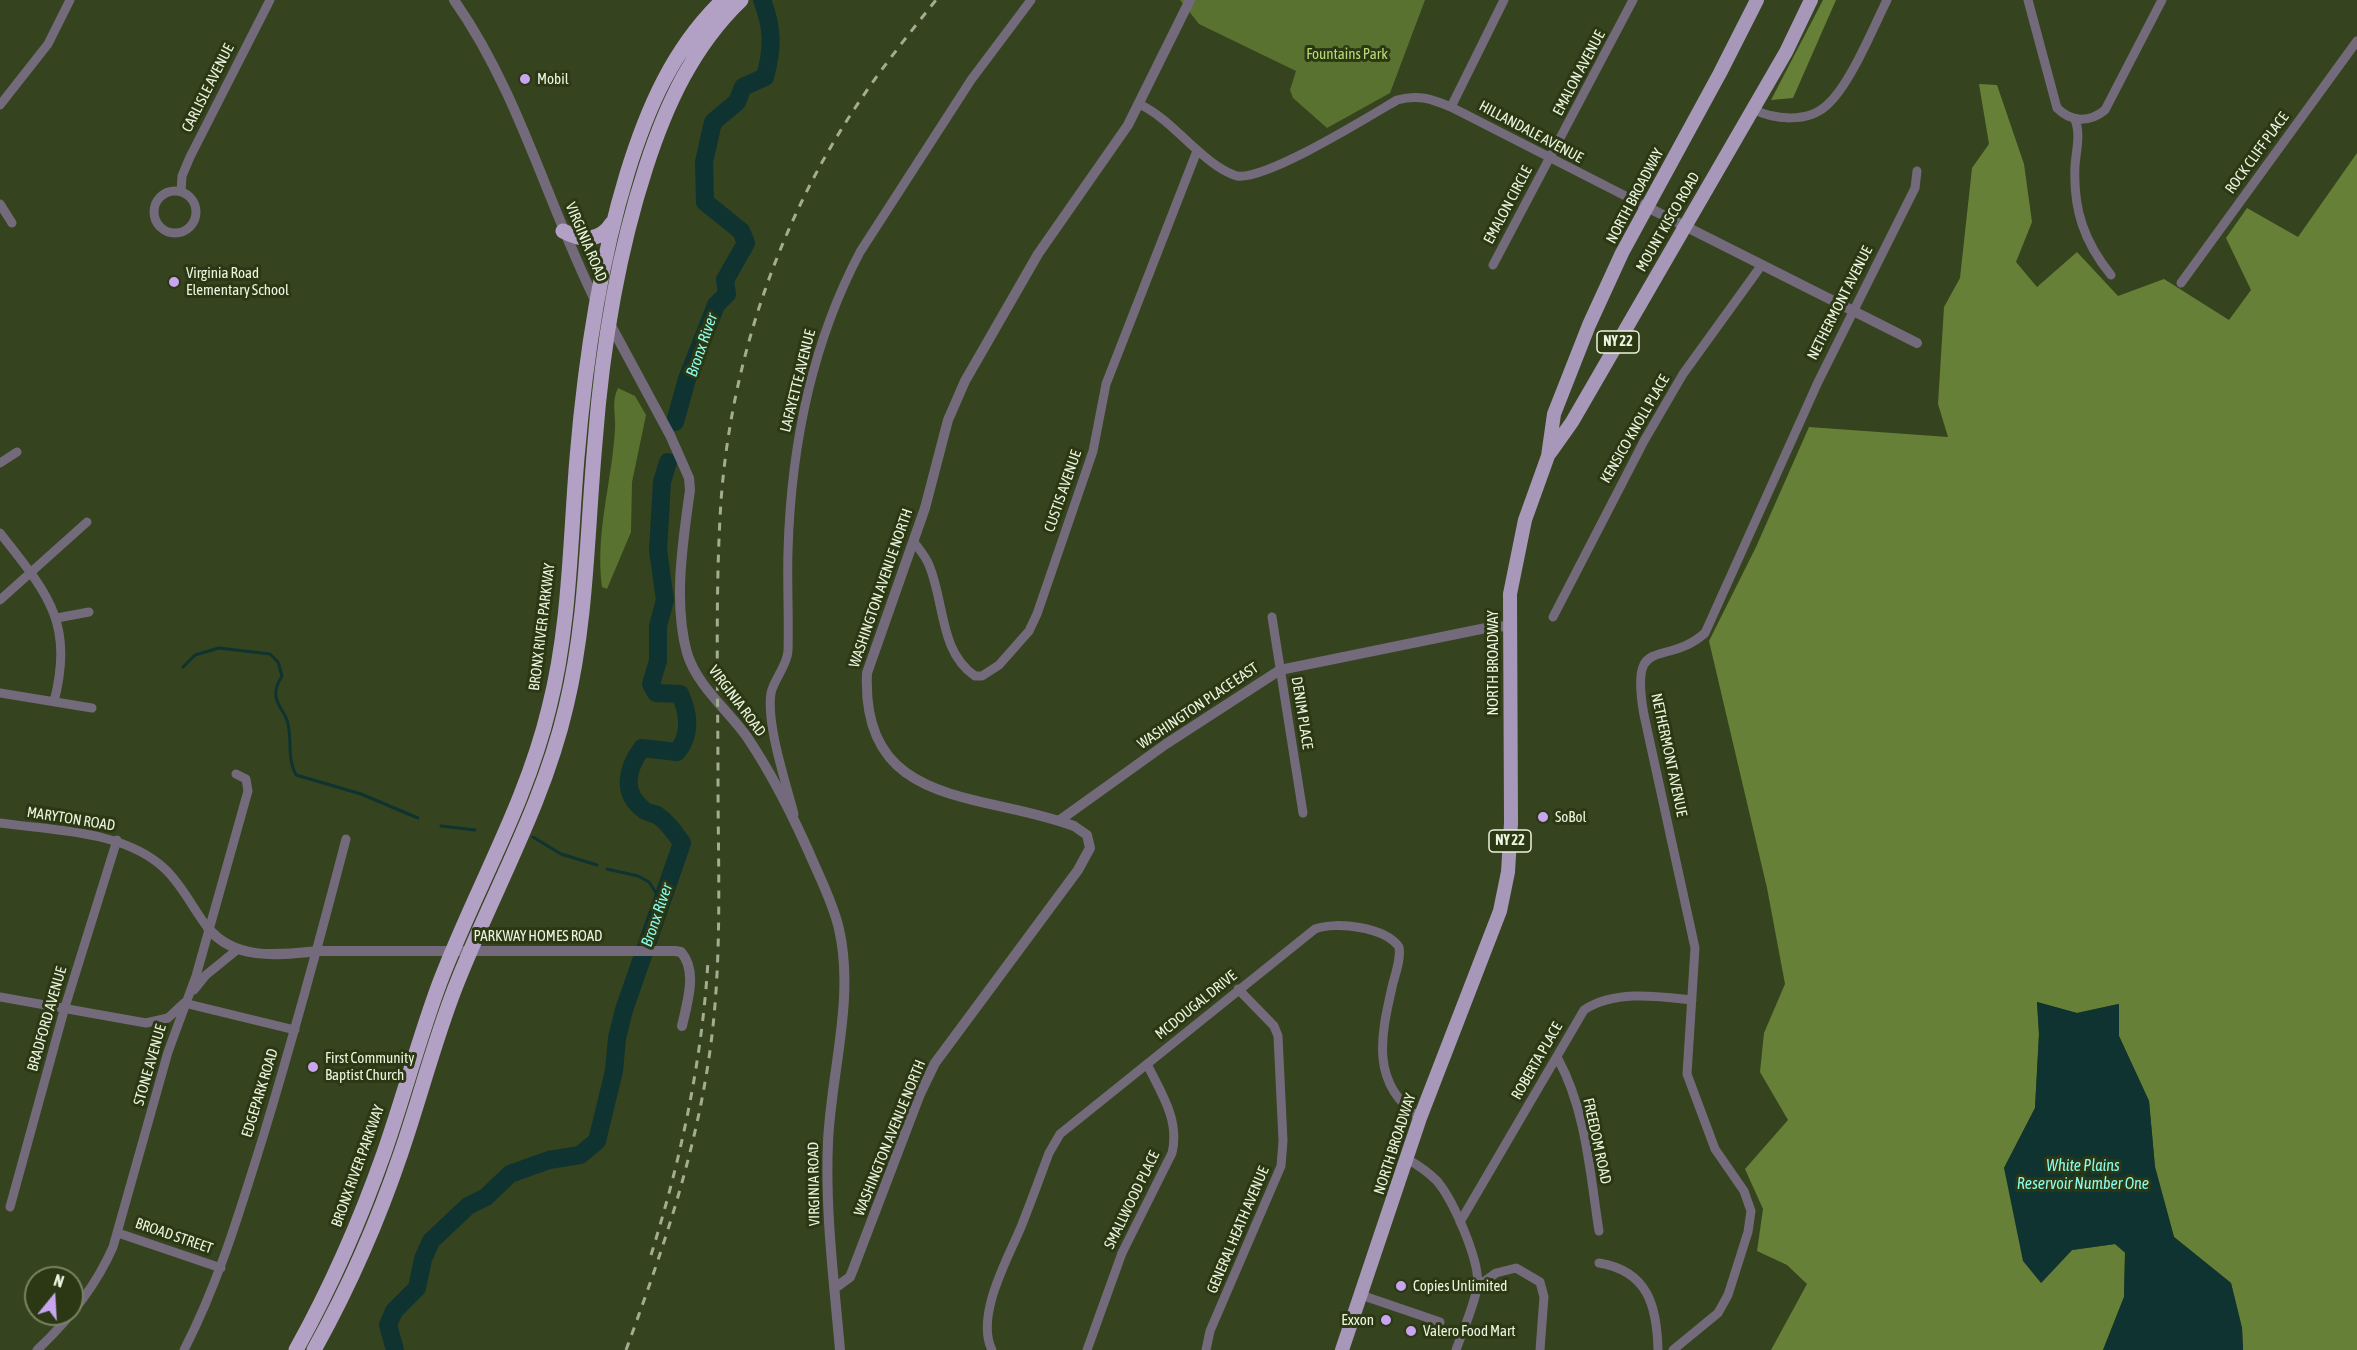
<!DOCTYPE html>
<html>
<head>
<meta charset="utf-8">
<style>
  body { margin:0 }
  #map { position:relative; width:2357px; height:1350px; overflow:hidden; background:#35431e; font-family:"Asap Condensed",sans-serif }
  canvas { display:block }
  .north { position:absolute; left:24px; top:1266px; width:60px; height:60px; box-sizing:border-box; background:#2b3813; border:2px solid #788365; border-radius:50%; rotate:18deg; font-size:16px; font-weight:700; line-height:24px; text-align:center; color:#ebf4df }
  .north::after { content:''; display:block; margin:auto; width:21px; height:27px; background:#c8a5ee; clip-path:polygon(50% 0,100% 100%,50% 72%,0 100%) }
</style>
</head>
<body>
<div id="map">
<canvas width="2357" height="1350"></canvas>
<div class="north">N</div>
</div>
<script>
const g = document.querySelector('canvas').getContext('2d');
g.lineJoin = 'round';
function fill(path, color) { g.fillStyle = color; g.fill(path, 'evenodd'); }
function strokePath(path, color, width, dash) { g.strokeStyle = color; g.lineWidth = width; g.lineCap = dash ? 'butt' : 'round'; g.setLineDash(dash || []); g.stroke(path); }
function drawText(font, color, halo, rows, align = 'center') {
  g.font = font + ' "Asap Condensed",sans-serif'; g.lineWidth = 6; g.setLineDash([]); g.textBaseline = 'middle'; g.strokeStyle = halo; g.fillStyle = color; for (const [text, x, y, turn = 0] of rows) {
    g.save(); g.translate(x, y); g.rotate((+turn || 0) * Math.PI / 180); g.textAlign = isNaN(turn) ? turn : align; if (halo) g.strokeText(text, 0, 0); g.fillText(text, 0, 0); g.restore();
  }
}
fill(new Path2D(`
  M1180 0H1425L1390 93 1327 128 1293 98 1290 90 1296 71 1199 24Z
  M618 388 635 396 646 415 632 482 631 532 607 589 602 587C595 533 612 482 615 429 616 414 611 402 618 388Z`), '#5a722f');
fill(new Path2D(`
  M1823 0H1836L1793 98 1771 100Z
  M1979 84 1997 85 2024 164 2032 222 2016 262 2037 287 2077 252 2118 296 2164 279 2229 320 2251 290 2226 238 2247 208 2298 237 2357 153V1350H2243L2242 1328 2231 1283 2174 1237 2155 1167 2149 1101 2119 1036 2118 1004 2077 1013 2037 1002 2039 1034 2035 1108 2004 1168 2042 1282 2072 1250 2115 1244 2125 1253 2124 1297 2103 1350H1771L1807 1284 1787 1265 1757 1251 1763 1209 1745 1169 1788 1120 1760 1072 1764 1033 1785 984 1767 888 1709 641 1756 547 1809 427 1948 437 1938 404 1944 307 1960 278 1972 168 1989 144Z`), '#668038');
fill(new Path2D(`
  M2037 1002 2077 1013 2119 1004V1036L2149 1101 2155 1167 2174 1237 2231 1283 2242 1328 2243 1350H2103L2124 1297 2125 1252 2115 1244 2072 1250 2041 1283 2023 1261 2004 1168 2035 1108 2039 1034Z`), '#0f3330');
strokePath(new Path2D(`
  M183 667 195 655 219 648 270 654 278 662 282 676C266 701 285 707 288 724 292 742 287 758 296 775L361 794 418 818
  M441 826 475 830
  M533 837 561 854 597 865
  M607 869 638 876 649 882 662 902`), '#0f3330', 3);
strokePath(new Path2D(`
  M675 422 687 379 716 305 727 294 725 280 746 243 741 231 705 202 704 162 713 122 737 102 743 87 765 77C773 48 773 28 762 0
  M395 1350 388 1325 394 1311 417 1288 423 1259 431 1241 468 1206 486 1197 510 1174 549 1160 580 1155 597 1141 614 1071 617 1038 624 1010 682 843C675 833 668 822 657 815 653 813 647 813 644 810 620 792 628 767 642 748L677 752C691 735 689 714 680 694L656 693 651 684 658 661V626L665 600 658 550 662 482 668 462`), '#0f3330', 18);
strokePath(new Path2D(`
  M2028 0 2057 108C2071 122 2089 123 2105 110L2162 0
  M1139 104C1169 118 1189 147 1217 166 1223 170 1230 174 1237 176 1267 180 1368 117 1397 100 1418 94 1432 99 1451 107L1647 207
  M0 105 48 44 70 0
  M1451 107 1504 0
  M1753 109C1774 120 1808 123 1827 105 1850 85 1873 28 1887 0
  M2075 120C2081 134 2076 151 2075 166 2073 209 2084 242 2111 275
  M154 212a21 21 0 1 1 42 0a21 21 0 1 1-42 0Z
  M181 192 182 176 190 157 270 0
  M0 204 12 223
  M1493 265 1633 0
  M2181 283 2357 41
  M0 463 17 452
  M0 533C48 594 74 622 54 702
  M914 542C919 549 926 557 929 565 945 603 939 651 975 676H982L999 665 1029 631 1037 614 1093 451 1106 384 1197 151
  M0 600 87 522
  M1272 617 1303 813
  M1553 617 1644 441 1683 374 1761 266
  M57 618 89 612
  M0 693 92 708
  M794 814C786 783 766 724 771 693 774 679 787 666 788 651 789 618 787 584 788 551 791 446 811 345 860 252L971 80 1031 0
  M0 823C54 831 124 830 165 869 183 886 193 909 208 928
  M194 990 206 975 238 949
  M0 997 146 1023 168 1018 184 1003
  M184 1003 295 1030
  M1558 1059C1586 1110 1590 1174 1599 1231
  M1407 1159C1418 1165 1428 1172 1437 1181 1453 1200 1482 1264 1477 1288 1473 1309 1463 1330 1456 1350
  M10 1207 65 1007 117 840
  M1460 1222 1584 1010C1614 990 1657 996 1692 1000
  M118 1233 221 1268
  M1599 1263C1648 1271 1657 1306 1658 1350
  M1478 1286 1496 1273 1516 1268 1540 1282 1544 1297 1540 1350
  M1361 1295 1440 1322
  M37 1350C69 1320 95 1288 113 1247L168 1052 196 976 248 791 246 779 236 774
  M184 1350C219 1282 240 1210 263 1137 293 1038 320 939 346 839
  M992 1350C975 1316 1008 1258 1021 1227 1031 1202 1040 1177 1049 1153L1060 1134 1315 929C1336 921 1385 927 1399 947 1401 958 1396 972 1393 983 1381 1035 1369 1083 1420 1118
  M1087 1350 1122 1253 1172 1153C1180 1120 1161 1093 1147 1064
  M1206 1350 1210 1331 1281 1166 1283 1141 1278 1036 1274 1026 1238 989
  M1673 1350 1718 1313 1728 1295 1748 1232 1751 1211 1744 1191 1715 1149 1687 1074 1695 948 1644 715C1629 631 1664 669 1705 633L1818 382 1915 188 1917 171`), '#736b7c', 9);
strokePath(new Path2D(`
  M454 0C519 92 547 204 597 304
  M1647 207 1917 343
  M609 322 670 435 689 478 690 490C683 541 673 602 687 653 697 686 728 710 747 737 774 777 796 822 815 866 824 886 834 907 839 929 855 998 831 1073 828 1142 825 1211 834 1281 840 1350
  M1060 820 1166 744 1280 670 1491 627 1509 626
  M208 928C235 961 279 955 318 951H675L681 952C698 971 687 1003 682 1026
  M835 1288 850 1277 854 1267 920 1094 935 1063 1078 870 1090 848 1087 835 1074 826C982 791 861 810 867 673L925 508 948 420 965 381 1038 254 1128 125 1190 0`), '#736b7c', 10);
strokePath(new Path2D(`
  M1550 453 1572 422 1786 52 1811 0
  M1342 1350 1420 1118 1500 911 1508 872 1511 823 1510 594 1525 520 1548 456 1554 414 1589 325 1622 253 1720 73 1757 0`), '#a797b9', 14);
strokePath(new Path2D(`
  M563 231C582 241 600 242 612 223
  M296 1350C331 1287 360 1221 384 1153 404 1096 419 1038 440 982 475 890 526 804 549 708 570 626 570 541 577 458 585 362 599 266 627 174 647 109 673 48 723 0
  M314 1350C349 1287 378 1221 401 1153 420 1098 434 1042 455 988 491 895 543 806 566 707 587 621 587 531 595 443 602 349 617 256 646 167 666 105 693 46 741 0`), '#b2a0c5', 15);
strokePath(new Path2D(`
  M651 1255C681 1159 702 1061 708 961
  M626 1350C664 1247 699 1145 712 1035 722 950 718 864 718 779 718 687 715 594 721 501 731 363 778 224 855 108 880 70 908 35 936 0`), '#a2ad92', 3, [8, 8]);
for (const [x, y, r, color] of [
  [525,79,6,"#c8a5ee"],
  [174,282,6,"#c8a5ee"],
  [1543,817,6,"#c8a5ee"],
  [313,1067,6,"#c8a5ee"],
  [1401,1286,6,"#c8a5ee"],
  [1386,1320,6,"#c8a5ee"],
  [1411,1331,6,"#c8a5ee"]
]) { const dot = new Path2D(); dot.arc(x, y, r, 0, 2 * Math.PI); g.fillStyle = color; g.fill(dot); strokePath(dot, '#2b3813', 2); }
for (const [x, y, w] of [
  [1618,342,42],
  [1510,841,42]
]) { const box = new Path2D(); box.roundRect(x - w / 2, y - 11, w, 22, 4.5); g.fillStyle = '#2b3813'; g.fill(box); strokePath(box, '#ebf4df', 1.5); }
drawText('bold 14px', '#ebf4df', null, [
  ["NY 22",1618,342],
  ["NY 22",1510,841]
]);
drawText('15px', '#b5da77', '#2b3813', [
  ["Fountains Park",1347,54]
]);
drawText('15px', '#ebf4df', '#2b3813', [
  ["EMALON AVENUE",1579,73,-62],
  ["CARLISLE AVENUE",208,88,-63],
  ["HILLANDALE AVENUE",1531,132,28],
  ["ROCK CLIFF PLACE",2257,153,-54],
  ["NORTH BROADWAY",1635,196,-62],
  ["EMALON CIRCLE",1508,205,-62],
  ["MOUNT KISCO ROAD",1668,222,-60],
  ["VIRGINIA ROAD",586,242,67],
  ["NETHERMONT AVENUE",1840,303,-63],
  ["LAFAYETTE AVENUE",798,381,-76],
  ["KENSICO KNOLL PLACE",1635,429,-60],
  ["CUSTIS AVENUE",1063,491,-71],
  ["WASHINGTON AVENUE NORTH",881,588,-71],
  ["BRONX RIVER PARKWAY",542,627,-83],
  ["NORTH BROADWAY",1493,663,-90],
  ["VIRGINIA ROAD",737,701,53],
  ["WASHINGTON PLACE EAST",1198,706,-34],
  ["DENIM PLACE",1302,713,81],
  ["NETHERMONT AVENUE",1669,755,78],
  ["MARYTON ROAD",71,819,9],
  ["PARKWAY HOMES ROAD",538,936],
  ["MCDOUGAL DRIVE",1196,1005,-39],
  ["BRADFORD AVENUE",47,1019,-74],
  ["ROBERTA PLACE",1537,1061,-60],
  ["STONE AVENUE",150,1065,-74],
  ["EDGEPARK ROAD",260,1093,-73],
  ["WASHINGTON AVENUE NORTH",890,1138,-68],
  ["FREEDOM ROAD",1597,1141,78],
  ["NORTH BROADWAY",1395,1144,-72],
  ["BRONX RIVER PARKWAY",358,1166,-70],
  ["VIRGINIA ROAD",814,1184,-91],
  ["SMALLWOOD PLACE",1132,1200,-64],
  ["GENERAL HEATH AVENUE",1238,1230,-67],
  ["BROAD STREET",174,1236,19]
]);
drawText('15px', '#ebf4df', '#2b3813', [
  ["Mobil",537,79],
  ["Virginia Road",186,273],
  ["Elementary School",186,290],
  ["SoBol",1555,817],
  ["First Community",325,1058],
  ["Baptist Church",325,1075],
  ["Copies Unlimited",1413,1286],
  ["Exxon",1374,1320,"right"],
  ["Valero Food Mart",1423,1331]
], 'left');
drawText('italic 16px', '#89fbee', '#2b3813', [
  ["Bronx River",702,345,-71],
  ["Bronx River",657,915,-71],
  ["White Plains",2083,1166],
  ["Reservoir Number One",2083,1184]
]);
</script>
</body>
</html>
